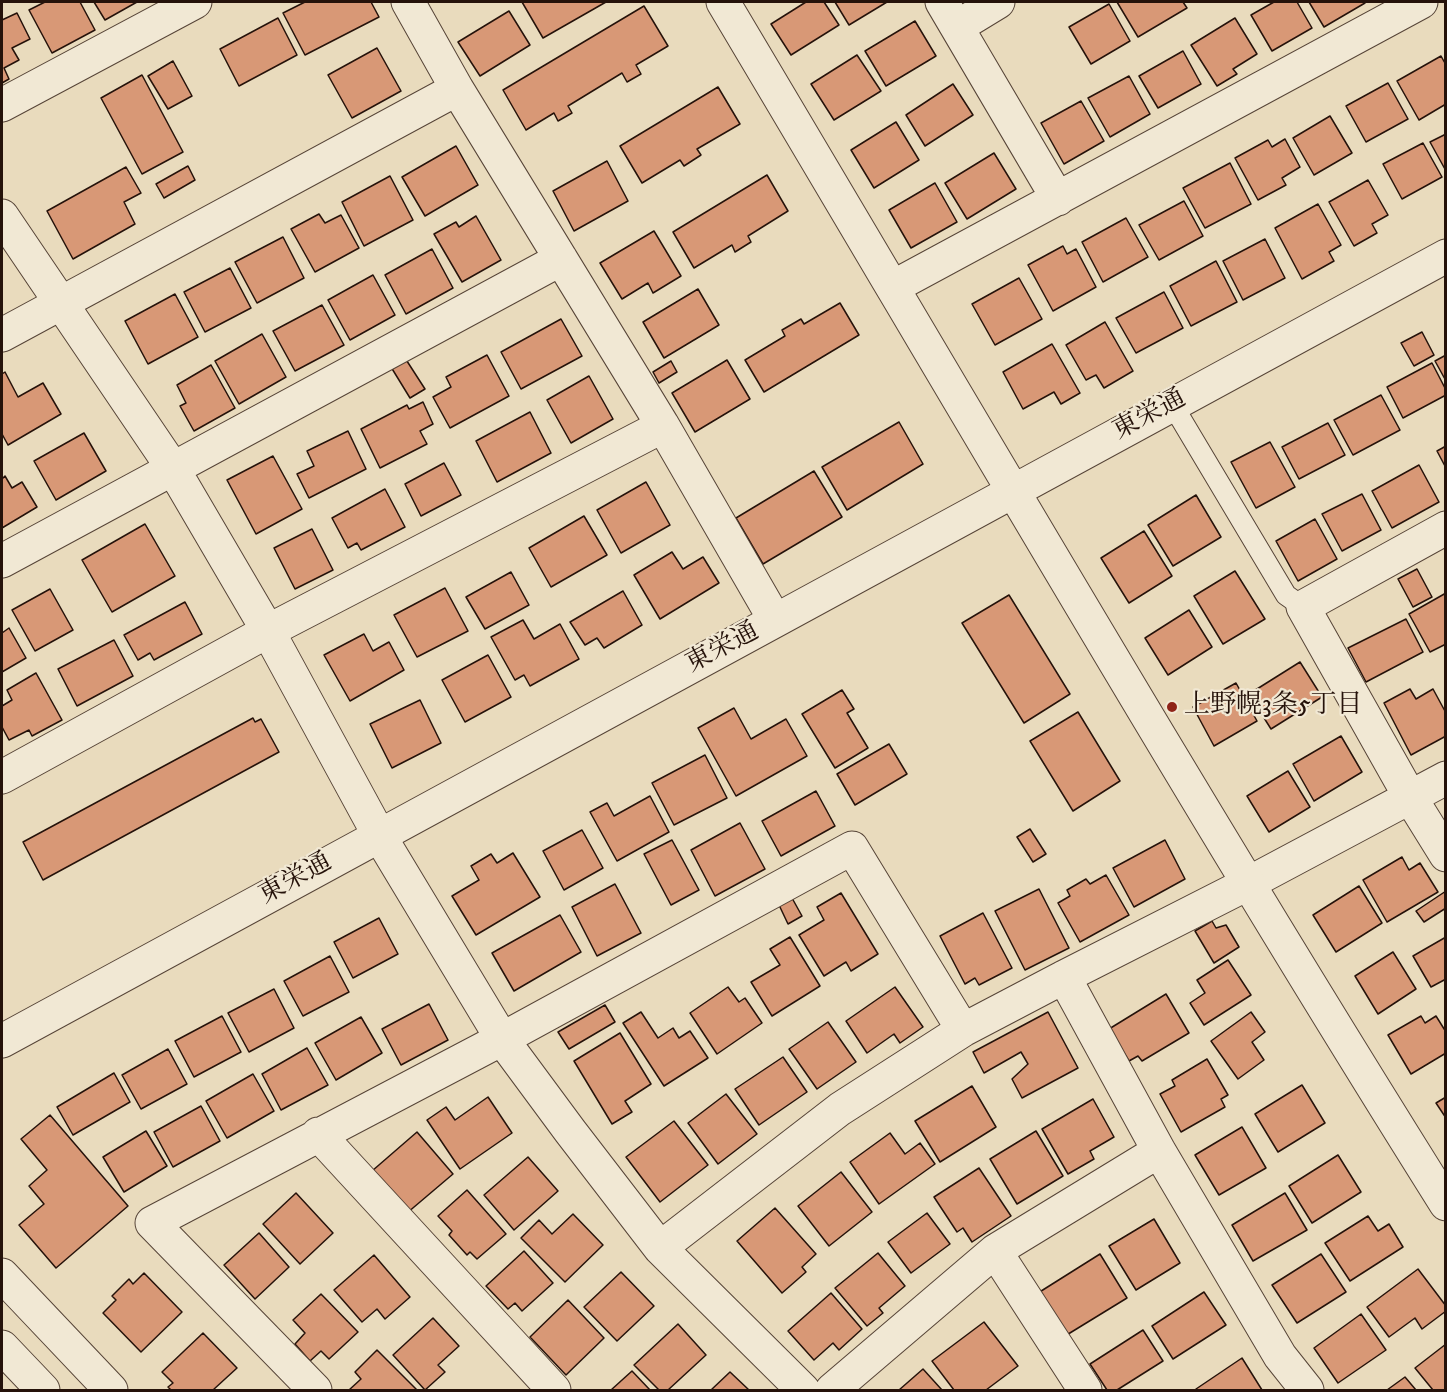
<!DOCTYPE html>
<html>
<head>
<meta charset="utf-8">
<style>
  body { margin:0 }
  #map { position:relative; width:1447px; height:1392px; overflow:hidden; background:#e9dbbd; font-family:"IM FELL DW Pica",serif }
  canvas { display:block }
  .frame { position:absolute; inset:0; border:3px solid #25120a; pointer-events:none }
</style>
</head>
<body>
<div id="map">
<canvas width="1447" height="1392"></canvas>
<div class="frame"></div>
</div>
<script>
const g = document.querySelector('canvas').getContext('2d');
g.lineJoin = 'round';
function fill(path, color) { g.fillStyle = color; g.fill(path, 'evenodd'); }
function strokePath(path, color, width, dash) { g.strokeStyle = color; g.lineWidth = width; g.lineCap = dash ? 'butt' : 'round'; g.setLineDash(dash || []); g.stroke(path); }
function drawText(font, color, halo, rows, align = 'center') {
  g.font = font + ' "IM FELL DW Pica","Noto Serif JP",serif'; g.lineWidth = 4.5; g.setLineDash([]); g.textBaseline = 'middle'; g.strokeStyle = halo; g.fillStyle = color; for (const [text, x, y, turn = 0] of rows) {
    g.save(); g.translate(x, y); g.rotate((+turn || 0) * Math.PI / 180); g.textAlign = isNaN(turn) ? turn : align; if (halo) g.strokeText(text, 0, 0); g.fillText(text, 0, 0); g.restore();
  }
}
const building = new Path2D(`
  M45 2H80L95 30 52 53 29 10Z
  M94 2H137L105 20Z
  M305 2H371L379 17 305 55 283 13Z
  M522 2H606L543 38Z
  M806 2H824L839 25 791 55 771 24Z
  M835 2H887L849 25Z
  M1117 2H1183L1187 8 1138 37Z
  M1274 2H1297L1312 28 1272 51 1251 15Z
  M1309 2H1364L1365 3 1324 27Z
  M1109 4 1130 41 1091 64 1069 27Z
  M644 6 668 46 636 65 641 74 627 82 622 73 568 106 572 113 558 121 554 113 526 130 503 90Z
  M509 11 530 45 480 76 458 42Z
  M17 13 30 39 12 48 19 60 4 68 9 79 2 83V20Z
  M278 18 297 55 239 86 220 49Z
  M1235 18 1257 54 1233 69 1237 74 1217 86 1191 45Z
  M915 21 936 56 886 86 865 51Z
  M377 48 401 91 352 118 328 75Z
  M1183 51 1201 84 1158 108 1139 76Z
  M857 55 881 91 834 120 811 84Z
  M1441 56 1446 65V104L1419 120 1397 81Z
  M173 61 192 96 168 109 148 76Z
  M142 75 183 152 142 174 101 98Z
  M1129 76 1150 114 1110 137 1088 98Z
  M1388 83 1408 119 1366 142 1346 106Z
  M953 84 973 115 925 146 906 115Z
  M718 87 740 124 697 149 701 155 684 166 680 160 642 183 620 146Z
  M1081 101 1104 141 1064 164 1041 123Z
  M1330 116 1352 153 1314 175 1293 138Z
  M896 122 919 160 874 188 851 150Z
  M1446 134V171L1430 142Z
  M1285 139 1300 167 1282 178 1286 185 1258 200 1235 158 1268 140 1272 147Z
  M1423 143 1442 177 1402 199 1383 164Z
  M456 146 478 185 425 216 402 177Z
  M994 153 1016 189 967 219 945 183Z
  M607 161 628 201 574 231 553 191Z
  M1230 163 1251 204 1205 228 1183 188Z
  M188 166 195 180 164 198 156 184Z
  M126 167 141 193 124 202 135 224 73 259 47 211Z
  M767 175 788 211 748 236 751 242 735 252 732 245 694 268 673 232Z
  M390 176 413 220 364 246 342 202Z
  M1368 180 1388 215 1372 224 1377 233 1354 246 1329 202Z
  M935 183 957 222 911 248 889 210Z
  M1184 201 1203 236 1159 260 1139 225Z
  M1318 204 1341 245 1329 252 1334 261 1302 279 1275 228Z
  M319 214 325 223 341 215 359 248 315 272 291 229Z
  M476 216 501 260 462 282 434 234 456 222 459 227Z
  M1126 218 1148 257 1103 282 1082 242Z
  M654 231 681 276 653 293 648 283 622 299 600 263Z
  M283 237 304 278 257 303 235 262Z
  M1265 239 1285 278 1243 300 1223 261Z
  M1063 246 1067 254 1076 249 1096 287 1053 311 1028 265Z
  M432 249 453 288 406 314 385 275Z
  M1216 261 1237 302 1191 326 1170 286Z
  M230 268 251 308 205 332 184 292Z
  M373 275 395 315 350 340 328 300Z
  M1019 278 1042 319 995 345 972 304Z
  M698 289 719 325 664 358 643 322Z
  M1164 292 1183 328 1136 353 1116 318Z
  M175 294 198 337 148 364 125 321Z
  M840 303 859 335 764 392 745 360 785 336 782 330 801 319 804 324Z
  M322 305 344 345 295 371 273 331Z
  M561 319 582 356 521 389 501 352Z
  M1105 322 1133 371 1104 388 1096 375 1086 380 1066 345Z
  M1422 332 1434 355 1414 366 1401 343Z
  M262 334 286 377 239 404 215 361Z
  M1052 344 1080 393 1061 404 1054 392 1023 409 1003 372Z
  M487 355 509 396 450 428 433 397 451 387 446 377Z
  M1446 355V381L1435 361Z
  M405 358 425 389 410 398 391 367Z
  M727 360 750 399 695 432 672 393Z
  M671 361 677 372 659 383 653 372Z
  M1432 363 1446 390V395L1403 418 1387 387Z
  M211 365 235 408 194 431 180 406 186 403 177 385Z
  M5 372 18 397 43 383 61 414 8 445 2 434V374Z
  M589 376 613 419 571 443 547 400Z
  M1381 395 1400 430 1353 455 1334 420Z
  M423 402 433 424 420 431 427 444 380 468 361 429 407 405 409 409Z
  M530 412 551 453 497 482 476 441Z
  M899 422 923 464 847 510 822 467Z
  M1328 423 1345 455 1299 479 1282 447Z
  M348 431 366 469 309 498 297 474 314 466 307 451Z
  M84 433 106 471 56 500 34 461Z
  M1270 442 1295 487 1256 508 1231 462Z
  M1446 446V468L1437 451Z
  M273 456 302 509 256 534 227 480Z
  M444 463 461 495 421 516 405 484Z
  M1419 465 1439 502 1392 528 1372 491Z
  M814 471 842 517 763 564 736 518Z
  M5 476 12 488 22 482 37 507 2 528V479Z
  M646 482 670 525 621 553 597 510Z
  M385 489 405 527 361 550 357 543 348 548 332 518Z
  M1362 494 1381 530 1342 551 1322 514Z
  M1196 495 1221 537 1173 566 1148 525Z
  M584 516 607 555 551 587 529 548Z
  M1315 519 1337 559 1298 581 1276 541Z
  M145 524 175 576 112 612 82 560Z
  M312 529 333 570 295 589 274 548Z
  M1144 531 1172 576 1129 603 1101 558Z
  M672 552 683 569 703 557 719 583 660 619 634 575Z
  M1417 569 1432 597 1413 607 1398 579Z
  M1235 571 1265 619 1223 644 1194 596Z
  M511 572 529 605 485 629 466 597Z
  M445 588 468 631 417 657 394 615Z
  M50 589 73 630 35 651 12 610Z
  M623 591 642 625 604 648 597 638 585 645 570 622Z
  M1446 593V644L1430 652 1409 614Z
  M1009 595 1070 694 1024 723 962 623Z
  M185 602 202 634 154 660 150 653 138 660 124 635Z
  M1189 610 1212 647 1168 675 1145 638Z
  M1406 619 1423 652 1366 682 1348 648Z
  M523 620 534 639 560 624 579 659 530 686 524 675 515 680 491 637Z
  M9 628 26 658 2 672V633Z
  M364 634 373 651 389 642 404 670 350 701 324 655Z
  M114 640 133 676 77 706 58 669Z
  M488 655 511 697 465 722 442 680Z
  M1300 662 1322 697 1271 729 1249 694Z
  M36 673 62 720 32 736 29 730 9 740 2 727V706L12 700 7 690Z
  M1236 683 1257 721 1214 746 1193 707Z
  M1410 689 1416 699 1433 689 1446 713V736L1411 755 1384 703Z
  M842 690 854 709 847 713 868 748 835 768 802 714Z
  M420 700 441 743 392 768 370 724Z
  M734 708 751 739 786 719 807 756 736 796 698 728Z
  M1078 712 1120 781 1073 811 1030 741Z
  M253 718 255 722 261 719 279 752 43 880 23 842Z
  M1341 736 1362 772 1314 801 1293 764Z
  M889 744 907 774 855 805 837 774Z
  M705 755 727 798 674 825 652 783Z
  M1288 771 1310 807 1269 832 1247 796Z
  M816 791 835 826 781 856 762 821Z
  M650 796 669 832 617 861 590 812 607 803 614 816Z
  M740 823 765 869 715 896 691 850Z
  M1030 829 1046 854 1033 862 1017 837Z
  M582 830 603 868 564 890 543 851Z
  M672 840 699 890 671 905 644 854Z
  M1165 840 1185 879 1134 907 1113 868Z
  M513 853 540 897 476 935 452 896 479 880 471 866 491 854 497 863Z
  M1402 857 1409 870 1420 863 1438 892 1387 922 1363 880Z
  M1106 875 1129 915 1080 942 1058 903 1070 896 1067 890 1086 879 1090 884Z
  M615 884 641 933 597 956 572 907Z
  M1359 886 1382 923 1336 952 1313 915Z
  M1039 889 1069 948 1025 970 995 911Z
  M1446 891V908L1424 922 1416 911Z
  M841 893 878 954 851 971 846 962 824 976 799 935 824 920 817 907Z
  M792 898 802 916 788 924 779 905Z
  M983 913 1012 968 979 985 975 978 965 984 940 936Z
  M560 915 581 952 514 991 492 953Z
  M379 918 398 954 353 978 334 942Z
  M1212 921 1216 928 1226 925 1239 947 1214 963 1195 931Z
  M790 937 820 986 772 1016 751 982 780 965 770 949Z
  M1446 937V979L1431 987 1413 956Z
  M1393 952 1416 989 1378 1014 1355 976Z
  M330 956 349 992 303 1016 284 981Z
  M1228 960 1251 995 1204 1025 1190 1003 1205 993 1197 980Z
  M728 987 739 1002 745 998 762 1023 717 1054 690 1013Z
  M895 987 923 1027 900 1043 894 1034 867 1053 846 1021Z
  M274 989 294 1028 249 1052 228 1013Z
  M1166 994 1189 1033 1142 1061 1138 1056 1129 1061 1109 1029Z
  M429 1004 448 1040 401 1065 382 1029Z
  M605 1005 615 1022 569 1049 558 1032Z
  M641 1012 658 1038 673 1028 679 1038 690 1031 708 1058 664 1086 623 1023Z
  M1048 1012 1078 1068 1022 1098 1012 1079 1028 1064 1021 1052 984 1073 973 1052Z
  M1251 1012 1265 1032 1252 1042 1264 1060 1238 1079 1211 1041Z
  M222 1016 241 1052 194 1077 175 1041Z
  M1421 1016 1425 1023 1436 1016 1446 1032V1053L1411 1074 1388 1035Z
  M361 1017 382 1053 336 1080 315 1043Z
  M828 1022 856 1062 817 1089 789 1049Z
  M620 1033 651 1084 625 1101 632 1112 612 1124 574 1061Z
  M307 1048 328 1085 281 1110 262 1074Z
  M168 1049 187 1084 141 1109 122 1075Z
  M783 1057 807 1092 759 1125 735 1089Z
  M1207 1059 1228 1095 1221 1099 1225 1107 1181 1132 1160 1094 1175 1086 1172 1080Z
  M114 1073 130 1102 73 1135 57 1107Z
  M253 1074 274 1111 227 1138 206 1101Z
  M1302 1085 1325 1123 1278 1152 1255 1114Z
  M972 1086 996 1127 940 1162 915 1121Z
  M726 1094 757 1134 718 1164 688 1123Z
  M488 1097 512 1133 460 1169 427 1120 446 1107 455 1120Z
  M1446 1097V1118L1436 1103Z
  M1093 1099 1114 1137 1090 1151 1094 1159 1068 1174 1042 1129Z
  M201 1106 220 1141 173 1167 154 1132Z
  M50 1115 128 1206 56 1268 19 1225 44 1204 29 1186 47 1170 21 1139Z
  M674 1121 708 1165 660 1202 626 1157Z
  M1242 1127 1266 1168 1219 1195 1195 1155Z
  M146 1131 167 1166 124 1192 103 1157Z
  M1036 1131 1063 1176 1017 1204 990 1159Z
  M417 1132 453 1174 407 1213 372 1171Z
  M890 1133 905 1154 920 1143 935 1164 879 1204 850 1162Z
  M1338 1155 1361 1192 1312 1223 1289 1186Z
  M528 1157 558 1191 514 1230 484 1195Z
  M979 1168 1011 1216 972 1242 963 1228 957 1232 934 1197Z
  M841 1172 872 1212 829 1246 798 1206Z
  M467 1190 506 1234 477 1259 470 1252 467 1255 449 1235 452 1231 438 1216Z
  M296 1193 333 1233 300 1264 263 1224Z
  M1285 1193 1307 1230 1253 1261 1232 1225Z
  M775 1208 816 1254 802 1267 806 1272 782 1293 737 1241Z
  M927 1213 950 1244 911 1273 888 1242Z
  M573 1214 603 1245 565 1282 521 1238 539 1220 552 1234Z
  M1368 1216 1378 1231 1389 1224 1403 1247 1350 1281 1325 1243Z
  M1154 1219 1180 1263 1136 1290 1109 1246Z
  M259 1233 289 1267 255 1299 224 1265Z
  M524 1251 553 1283 522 1311 515 1303 508 1309 486 1286Z
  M878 1253 905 1286 879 1308 883 1313 867 1326 835 1288Z
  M1100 1254 1127 1298 1065 1336 1038 1293Z
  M1321 1254 1346 1292 1297 1323 1272 1285Z
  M374 1255 410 1297 385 1319 377 1309 362 1322 334 1290Z
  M1418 1269 1446 1306V1311L1422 1329 1415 1318 1389 1337 1367 1307Z
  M621 1272 654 1306 617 1341 584 1307Z
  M144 1273 182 1312 141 1352 103 1313 116 1300 112 1296 129 1279 133 1284Z
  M1204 1292 1226 1325 1173 1359 1152 1326Z
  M831 1293 862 1329 839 1350 833 1343 814 1360 788 1331Z
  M321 1294 358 1332 329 1359 321 1351 310 1361 295 1344 305 1333 293 1320Z
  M568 1300 604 1338 566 1375 530 1337Z
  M1361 1314 1386 1350 1338 1383 1314 1348Z
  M433 1318 459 1346 438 1365 445 1372 425 1390 393 1355Z
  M984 1322 1018 1366 986 1390H954L932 1361Z
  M678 1324 706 1355 668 1390H659L634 1365Z
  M1143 1330 1163 1361 1117 1390H1107L1090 1364Z
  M203 1333 237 1368 213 1390H171L168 1387 173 1383 162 1372Z
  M1446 1344V1390H1433L1415 1368Z
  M377 1350 417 1390H349L361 1379 355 1372Z
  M1242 1358 1262 1390H1197L1196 1389Z
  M923 1369 942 1390H899Z
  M632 1371 650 1390H611Z
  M730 1372 749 1390H711Z
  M1405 1377 1416 1390H1387Z`);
fill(building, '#d89876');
strokePath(building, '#25120a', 1.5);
const service = new Path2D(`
  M1172 404 1286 595 1303 607`);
const minor = new Path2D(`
  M408 2 457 89 663 426 775 620
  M942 2 1058 199
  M957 27 998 2
  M2 105 195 2
  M2 216 172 467 268 631 379 835 502 1039 570 1131 660 1248 803 1390
  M893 287 1421 2
  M2 335 457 89
  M1446 528 1303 607 1410 797 1446 855
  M2 561 561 259
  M2 777 268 631 663 426
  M1064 977 1159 1151 1280 1356 1307 1390
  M318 1134 554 1390
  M660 1248 840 1109 963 1030 1064 977 1249 883 1446 778
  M995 1251 1085 1390
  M315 1390 152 1223 502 1039 852 848 963 1030
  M832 1390 995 1251 1159 1151`);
const tertiary = new Path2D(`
  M723 2C962 403 1197 808 1446 1204
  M2 1041 1446 256
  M2 1275 111 1390
  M2 1347 43 1390`);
strokePath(service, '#564437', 22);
strokePath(minor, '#564437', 35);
strokePath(tertiary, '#564437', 35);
strokePath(service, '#f1e8d4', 20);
strokePath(minor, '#f1e8d4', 33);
strokePath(tertiary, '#f1e8d4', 33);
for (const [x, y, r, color] of [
  [1172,707,6,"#8f2418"]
]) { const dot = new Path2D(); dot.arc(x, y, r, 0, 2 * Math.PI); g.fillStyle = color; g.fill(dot); strokePath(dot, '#f1e8d4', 2); }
drawText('26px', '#25120a', '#f1e8d4', [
  ["東栄通",1150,416,-28],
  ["東栄通",723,649,-28],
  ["東栄通",296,880,-29]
]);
drawText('26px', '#25120a', '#f1e8d4', [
  ["上野幌3条5丁目",1184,707]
], 'left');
</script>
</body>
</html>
